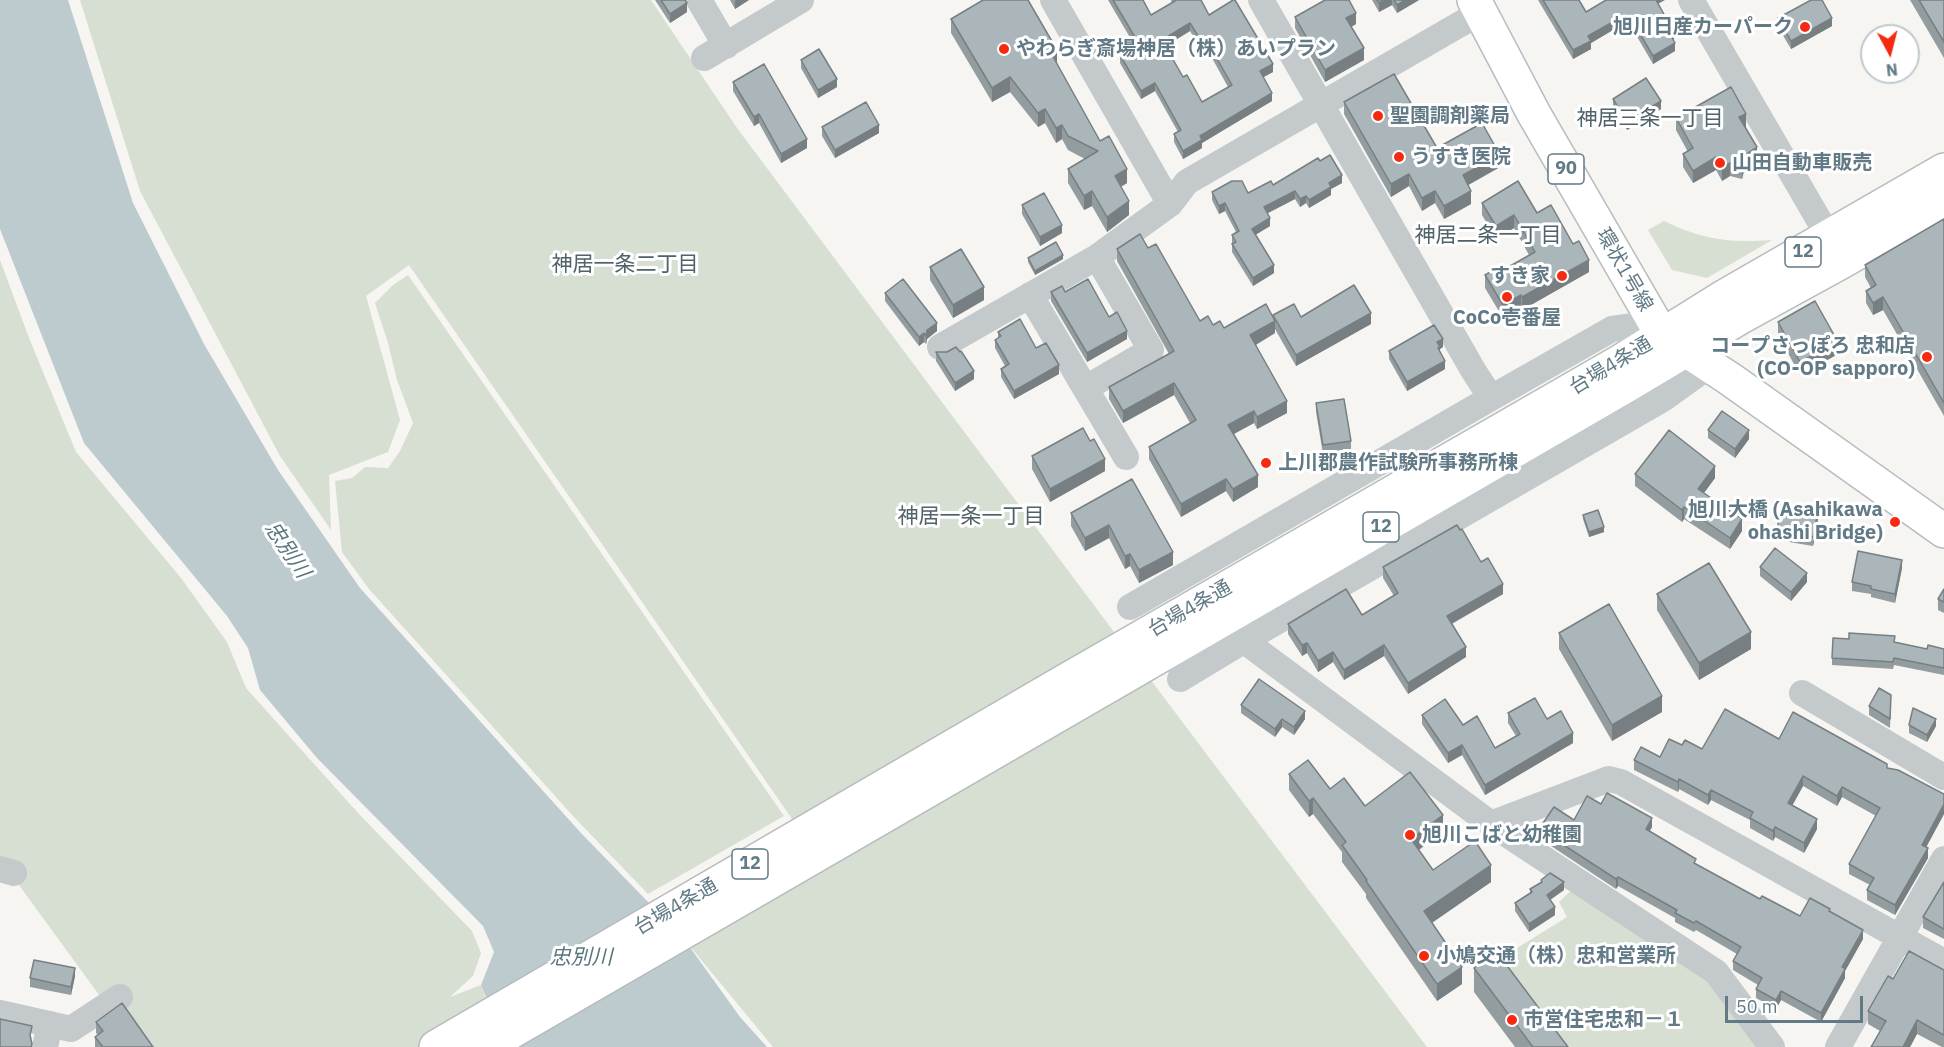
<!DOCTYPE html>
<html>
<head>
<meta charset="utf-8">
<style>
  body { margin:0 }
  #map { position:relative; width:1944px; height:1047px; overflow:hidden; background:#f6f5f1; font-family:"IBM Plex Sans",sans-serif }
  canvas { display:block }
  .north { position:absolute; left:1860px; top:24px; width:60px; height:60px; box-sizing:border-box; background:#fff; border:2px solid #c0cacf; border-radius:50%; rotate:173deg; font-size:16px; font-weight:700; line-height:24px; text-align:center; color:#617a86 }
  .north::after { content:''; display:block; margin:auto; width:21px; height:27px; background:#f62a11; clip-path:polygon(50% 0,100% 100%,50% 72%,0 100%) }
  .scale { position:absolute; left:1725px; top:996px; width:138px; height:27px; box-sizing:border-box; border:3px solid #617a86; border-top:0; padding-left:8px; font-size:18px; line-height:21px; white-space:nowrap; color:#617a86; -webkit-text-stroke:4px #fff; paint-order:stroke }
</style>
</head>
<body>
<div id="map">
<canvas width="1944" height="1047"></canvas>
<div class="north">N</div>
<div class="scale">50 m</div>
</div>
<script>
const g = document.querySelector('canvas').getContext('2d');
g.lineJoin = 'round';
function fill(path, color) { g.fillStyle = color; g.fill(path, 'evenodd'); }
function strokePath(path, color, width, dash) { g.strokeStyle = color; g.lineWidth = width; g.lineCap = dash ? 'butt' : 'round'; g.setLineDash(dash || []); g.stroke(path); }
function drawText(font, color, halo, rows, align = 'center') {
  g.font = font + ' "IBM Plex Sans","Noto Sans JP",sans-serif'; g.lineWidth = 6; g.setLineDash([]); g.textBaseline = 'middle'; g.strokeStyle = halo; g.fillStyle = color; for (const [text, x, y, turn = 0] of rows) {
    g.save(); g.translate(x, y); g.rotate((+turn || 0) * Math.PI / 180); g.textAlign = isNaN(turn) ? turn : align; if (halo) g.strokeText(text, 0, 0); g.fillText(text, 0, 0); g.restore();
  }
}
fill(new Path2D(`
  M80 0H651L737 128 1120 640 799 829 409 265 366 296 400 420 388 452 329 475 331 530 280 456 140 191Z
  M1664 221C1704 240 1729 243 1772 240L1707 278 1672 270 1648 230Z
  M0 260 29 338 76 452 181 578 227 642 246 688 358 813 472 931 481 953 473 976 450 997 481 985 489 1008 422 1047H137L0 859Z
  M408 275 784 816 648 894 573 816 369 589 342 552 335 481 352 478 365 467 388 468 400 451 413 423 397 380 388 343 375 303 393 285Z
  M1144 671 1427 1047H773L684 939Z
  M1579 883 1716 972 1772 1047H1559L1493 963 1567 917 1559 902Z`), '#d7ded2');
fill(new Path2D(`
  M0 0H68L133 203 204 344 278 470 360 588 581 833 684 939 740 1017 767 1047H507L481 985 494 952 483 926 317 758 260 690 248 648 227 616 84 443 0 229Z`), '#bdcbcf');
const major = new Path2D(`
  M1474 0 1534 114 1655 323 1663 335 1730 379 1944 531`);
const highway = new Path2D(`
  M436 1047 1065 681 1621 361 1725 296 1944 170
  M485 1047 1633 382 1739 318 1843 261 1944 203`);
strokePath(major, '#b7bcbf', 36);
strokePath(highway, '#b6bbbd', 36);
strokePath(new Path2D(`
  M699 0 726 46
  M1053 0 1170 204
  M1261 0 1473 370 1491 398
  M1691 0 1837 251
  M704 58 801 0
  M1030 295 1126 457
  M940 347 1097 257 1170 204 1187 182 1481 12
  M1086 388 1151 350 1097 257
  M1130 607 1491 398 1612 329 1655 323
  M1235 634 1491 824 1716 972 1772 1047
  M1180 679 1243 641 1663 399 1709 366
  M1802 693 1944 777
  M1491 824 1609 779 1621 782 1944 962
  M0 869 14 873
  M0 1013 71 1029 120 997
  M45 1047 50 1024
  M1838 1047 1944 859`), '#c4c9cc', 26);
strokePath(major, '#fff', 33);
strokePath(highway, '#fff', 33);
fill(new Path2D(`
  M655 0H685L687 12 670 23Z
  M730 0H749L735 9Z
  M1108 0H1143L1151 15 1172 3 1171 0H1201L1209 15 1273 72 1263 77 1272 101 1202 143V148L1183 159 1174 142V134L1178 132 1155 91 1141 99 1120 63V55L1135 46ZM1190 31 1208 60 1212 58 1228 87 1202 102 1183 77 1166 46Z
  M1372 0H1419L1397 13 1392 5 1379 12Z
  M1538 0H1579L1586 12 1658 4 1674 40H1673L1675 51 1653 64 1629 23 1619 29 1618 27 1591 43V49L1573 59Z
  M1910 0H1944V58Z
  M1295 17 1356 24 1351 27 1364 60 1325 82 1295 28Z
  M1778 18 1832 26 1791 49 1778 27Z
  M951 19 1057 64 1100 141 1127 183 1121 187 1129 215 1107 232 1092 206 1084 210 1068 183V169L1085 159 1068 150 1062 139 1056 143 1045 123 1038 127 1010 92 992 102 951 33Z
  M801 60 837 87 818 98 801 68Z
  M733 82 807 148 781 163 759 123 754 126 733 91Z
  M1613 99 1661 109 1627 130 1613 108Z
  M1344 102 1437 148 1500 167 1468 185 1471 204 1444 219 1435 203 1422 211 1409 186 1391 197 1344 114Z
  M1676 118 1746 127 1757 160 1745 167 1742 179 1730 176 1722 181 1716 170 1693 183 1683 167V154L1688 152 1676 130Z
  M822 127 879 133 835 158 822 136Z
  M1320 161 1342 183 1331 189V195L1309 208 1306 203 1300 207 1295 199 1268 213 1270 226 1255 235 1274 273 1253 286 1232 252V235L1236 232 1225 211 1219 214 1212 200V192L1248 193 1273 185Z
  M1482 203 1537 213 1589 272 1522 310 1521 307 1503 318 1485 288V275L1503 270 1529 255 1514 228 1496 239 1482 215Z
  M1022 205 1062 233 1040 246 1022 214Z
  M1944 219V416L1883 310 1873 315 1866 303V291L1871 288 1865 277V265Z
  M1148 248 1200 321 1213 325 1224 328 1273 317V315L1371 324 1296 366 1275 329V333L1256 345 1287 413 1257 429 1254 423 1234 434 1258 487 1233 502 1226 491 1181 517 1149 459V447L1190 423 1174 395 1123 423 1109 399V387L1169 354 1117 261V249Z
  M1028 258 1063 259 1035 275 1028 262Z
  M930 267 984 300 953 318 930 280Z
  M1051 292H1065L1109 317 1127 339 1087 362 1051 301Z
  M885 293 937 331 927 339 926 344 924 342 919 346 885 301Z
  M1778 322 1838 354 1800 375 1778 335Z
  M998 332 1036 348 1059 374 1014 399 1001 377V369L1005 366 995 348V340L998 338Z
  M1443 347 1440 349V352L1445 369 1407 391 1389 359V351Z
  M936 352 974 379 955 391 936 361Z
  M1316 403 1351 441V449L1323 454 1316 412Z
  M1708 430 1749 439 1735 458 1708 438Z
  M1090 441 1105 471 1050 502 1032 469V456Z
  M1635 474 1715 478 1704 493 1742 531 1730 549 1684 519 1682 522 1635 486Z
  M1132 479 1173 565 1139 583 1130 566 1125 569 1109 538 1085 551 1071 526V513Z
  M1583 515 1604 532 1589 537 1583 519Z
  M1818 519 1813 546 1777 540V531Z
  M1481 562 1503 594 1452 624 1466 657 1408 694 1384 656 1344 680 1333 662 1318 672 1307 653 1302 656 1288 634V624L1362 615 1394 596 1383 578V567Z
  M1760 567 1807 582 1791 601 1760 576Z
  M1902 568 1895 603 1871 597V594L1852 591V582Z
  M1944 589V613L1938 610V599Z
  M1657 594 1751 649 1699 680 1657 610Z
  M1559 633 1662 712 1612 741 1559 649Z
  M1895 642 1927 649H1944V675L1894 665 1893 669 1832 665V658Z
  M1891 704 1890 728 1869 715V706Z
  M1241 705 1305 719 1294 735 1282 727 1275 737 1241 713Z
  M1508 713 1547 719 1573 743 1485 795 1462 755 1448 763 1422 724V715L1463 725 1495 748 1516 736 1508 723Z
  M1909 725 1936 726 1927 742 1909 733Z
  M1779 739 1887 768 1944 794V814L1926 847 1928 858 1895 915 1867 900V890L1870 885 1849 874V864L1876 816 1842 797 1837 806 1803 786 1792 806 1817 829 1804 853 1775 837 1773 841 1750 828V820L1711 800 1708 805 1679 789 1678 792 1634 770V760L1660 757 1682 745 1702 749Z
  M1289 774 1330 789 1365 806 1443 832 1419 850 1433 870 1491 882 1432 923 1462 984 1437 1001 1366 898V894L1342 862V852L1313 814 1309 817 1289 790Z
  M1601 804 1652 827 1649 831 1696 864 1760 899 1800 916 1830 912 1863 939 1845 971V978L1821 1022 1781 1000 1776 1009 1756 998V989L1758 985 1733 970V961L1737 954 1696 930 1694 932 1675 922V918L1618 886 1616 889 1539 838V829L1574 820Z
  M1541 880 1564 890 1550 900 1555 915 1529 932 1515 911V903L1530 894V889L1541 883Z
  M1944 882V939L1923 928V917Z
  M1474 968 1568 1047H1515L1474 992Z
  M1944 970V1047H1942L1917 1034 1910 1047H1871L1880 1031 1868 1024V1011L1893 979Z
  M75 976 71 995 30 987V978Z
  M96 1022 153 1047H95V1037L98 1035 96 1033Z`), '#939da0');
fill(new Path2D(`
  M736 0H749L735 9V1Z
  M1385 0H1392V5L1379 12V3Z
  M1405 0H1419L1397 13V5Z
  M1654 0H1665L1654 6Z
  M687 3V12L670 23V14Z
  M1356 13V24L1346 30V18Z
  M1629 15V23L1619 29V21Z
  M1832 18V26L1791 49V41Z
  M1618 19V27L1591 43V49L1573 59V50L1588 36Z
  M1190 23V31L1162 48V40Z
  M1674 32V40L1670 42V34Z
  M1675 43V51L1653 64V56Z
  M1364 48V60L1325 82V70Z
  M1057 50V64L1051 68V53Z
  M1212 50V58L1208 60V52Z
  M1273 64V72L1260 79V71Z
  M1010 77V92L992 102V88Z
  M837 79V87L818 98V90Z
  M1155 83V91L1141 99V91Z
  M1272 93V101L1202 143V148L1183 159V151L1200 136Z
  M1661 101V109L1627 130V122Z
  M1045 109V123L1038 127V113Z
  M759 114V123L754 126V117Z
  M1746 114V127L1739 130V117Z
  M879 125V133L835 158V150Z
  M1062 125V139L1056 143V128Z
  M807 139V148L781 163V154Z
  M1757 147V160L1745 167 1742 179V166L1745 155Z
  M1500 155V167L1463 188V175Z
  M1716 157V170L1693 183V171Z
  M1730 163V176L1722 181V168Z
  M1127 169V183L1115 190V176Z
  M1409 174V186L1391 197V184Z
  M1342 175V183L1331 189V195L1309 208V200L1329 183Z
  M1092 191V206L1084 210V196Z
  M1295 191V199L1264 215V207Z
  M1435 191V203L1422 211V198Z
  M1471 191V204L1444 219V206Z
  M1306 196V203L1300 207V199Z
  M1129 201V215L1107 232V217Z
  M1225 203V211L1219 214V206Z
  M1514 215V228L1496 239V226Z
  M1270 218V226L1252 237V229Z
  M1062 225V233L1040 246V237Z
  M1063 255V259L1035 275V271Z
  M1589 260V272L1522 310V297Z
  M1274 265V273L1253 286V278Z
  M984 287V300L953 318V305Z
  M1521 295V307L1503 318V305Z
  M1883 297V310L1873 315V303Z
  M1371 313V324L1296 366V355Z
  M1275 321V333L1250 348V335Z
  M937 323V331L927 339 926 344V336L927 330Z
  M1127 331V339L1087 362V353Z
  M924 333V342L919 346V337Z
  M1443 339V347L1440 349V355L1438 356 1437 342Z
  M1838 342V354L1800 375V362Z
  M1445 361V369L1407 391V382Z
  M1059 365V374L1014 399V391Z
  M974 371V379L955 391V383Z
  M1174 383V395L1123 423V411Z
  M1287 401V413L1257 429V417Z
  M1254 411V423L1228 437V425Z
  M1749 430V439L1735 458V449Z
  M1105 459V471L1050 502V489Z
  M1715 466V478L1698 501V489Z
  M1258 475V487L1233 502V489Z
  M1226 479V491L1181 517V504Z
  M1684 507V519L1682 522V510Z
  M1818 511V519L1813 546V537Z
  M1742 519V531L1730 549V538Z
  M1109 525V538L1085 551V538Z
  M1604 527V532L1589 537V532Z
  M1173 552V565L1139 583V570Z
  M1130 554V566L1125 569V556Z
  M1902 560V568L1895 603V594Z
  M1807 573V582L1791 601V592Z
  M1503 584V594L1447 626V616Z
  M1751 632V649L1699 680V663Z
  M1307 643V653L1302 656V645Z
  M1384 645V656L1344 680V670Z
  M1466 647V657L1408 694V683Z
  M1333 652V662L1318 672V661Z
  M1662 696V712L1612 741V725Z
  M1305 711V719L1294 735V727Z
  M1282 719V727L1275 737V729Z
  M1936 719V726L1927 742V735Z
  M1573 733V743L1485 795V785Z
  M1462 745V755L1448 763V753Z
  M1803 776V786L1788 813V803Z
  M1679 779V789L1678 792V782Z
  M1842 787V797L1837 806V796Z
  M1711 790V800L1708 805V795Z
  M1313 798V814L1309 817V801Z
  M1944 804V814L1922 855V845Z
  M1443 815V832L1411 855V839Z
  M1652 818V827L1646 838V829Z
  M1817 819V829L1804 853V843Z
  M1775 827V837L1773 841V831Z
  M1928 848V858L1895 915V905Z
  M1491 865V882L1424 928V911Z
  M1618 877V886L1616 889V879Z
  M1564 882V890L1547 902V895Z
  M1555 907V915L1529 932V924Z
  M1863 930V939L1845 971V978L1821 1022V1013L1842 967Z
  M1462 967V984L1437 1001V984Z
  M75 968V976L71 995V987Z
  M1781 991V1000L1776 1009V1000Z
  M1917 1020V1034L1910 1047H1903Z`), '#787f82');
const building = new Path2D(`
  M661 0H685L687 3 670 14Z
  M983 0H1028L1057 50 1051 53 1100 141 1109 136 1127 169 1115 176 1129 201 1107 217 1092 191 1084 196 1068 169 1098 151 1068 136 1062 125 1056 128 1045 109 1038 113 1010 77 992 88 951 19Z
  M1113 0H1143L1151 15 1175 1V0H1201L1209 15 1233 0H1235L1273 64 1260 71 1272 93 1200 136 1202 140 1183 151 1174 134 1181 130 1155 83 1141 91 1120 55 1139 44ZM1190 23 1208 52 1212 50 1232 85 1202 102 1187 75 1183 77 1162 40Z
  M1325 0H1349L1356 13 1346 18 1364 48 1325 70 1295 17Z
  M1377 0H1385L1379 3Z
  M1394 0H1405L1397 5Z
  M1543 0H1579L1586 12 1606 0H1656L1674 32 1670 34 1675 43 1653 56 1629 15 1619 21 1618 19 1588 36 1591 41 1573 50Z
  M1811 0H1822L1832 18 1791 41 1778 18Z
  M1919 0H1944V42Z
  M819 49 837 79 818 90 801 60Z
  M764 64 807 139 781 154 759 114 754 117 733 82Z
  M1394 74 1437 148 1482 123 1500 155 1463 175 1471 191 1444 206 1435 191 1422 198 1409 174 1391 184 1344 102Z
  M1646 78 1661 101 1627 122 1613 99Z
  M1731 87 1746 114 1739 117 1757 147 1745 155 1742 166 1730 163 1722 168 1716 157 1693 171 1683 154 1693 148 1676 118Z
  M866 102 879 125 835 150 822 127Z
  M1330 155 1342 175 1329 183 1331 187 1309 200 1306 196 1300 199 1295 191 1264 207 1270 218 1252 229 1274 265 1253 278 1232 244 1236 242 1232 235 1239 231 1225 203 1219 206 1212 192 1232 181H1242L1248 193 1271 181 1273 185 1318 158 1320 161Z
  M1518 181 1537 213 1551 205 1573 244 1579 241 1589 260 1522 297 1521 295 1503 305 1485 275 1501 266 1503 270 1535 252 1514 215 1496 226 1482 203Z
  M1044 193 1062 225 1040 237 1022 205Z
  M1944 219V403L1883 297 1873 303 1866 291 1876 285 1865 265Z
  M1140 234 1148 248 1156 244 1200 321 1208 316 1213 325 1220 321 1224 328 1266 304 1275 321 1250 335 1287 401 1257 417 1254 411 1228 425 1258 475 1233 489 1226 479 1181 504 1149 447 1196 420 1174 383 1123 411 1109 387 1174 351 1117 249Z
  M1056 242 1063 255 1035 271 1028 258Z
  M961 249 984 287 953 305 930 267Z
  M903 279 937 323 927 330 926 336 924 333 919 337 885 293Z
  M1088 279 1109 317 1117 312 1127 331 1087 353 1051 292 1062 286 1065 292Z
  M1354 285 1371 313 1296 355 1273 315 1294 304 1301 317Z
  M1815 301 1838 342 1800 362 1778 322Z
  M1020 319 1036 348 1046 343 1059 365 1014 391 1001 369 1009 364 995 340 1001 336 998 332Z
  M1434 325 1443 339 1437 342 1440 347 1438 348 1445 361 1407 382 1389 351Z
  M956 347 960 352 961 351 974 371 955 383 936 352H947Z
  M1344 399 1351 441 1323 445 1316 403Z
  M1722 411 1749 430 1735 449 1708 430Z
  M1083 428 1090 441 1094 439 1105 459 1050 489 1032 456Z
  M1669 430 1715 466 1698 489 1742 519 1730 538 1684 507 1682 510 1635 474Z
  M1132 479 1173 552 1139 570 1130 554 1125 556 1109 525 1085 538 1071 513Z
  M1781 505 1818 511 1813 537 1777 531Z
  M1598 510 1604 527 1589 532 1583 515Z
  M1457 525 1460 530 1462 529 1481 562 1488 558 1503 584 1447 616 1466 647 1408 683 1384 645 1344 670 1333 652 1318 661 1307 643 1302 645 1288 624 1346 589 1362 615 1398 593 1383 567Z
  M1775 548 1807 573 1791 592 1760 567Z
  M1858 551 1902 560 1895 594 1871 589V586L1852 582Z
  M1709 563 1751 632 1699 663 1657 594Z
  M1944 589V602L1938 599Z
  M1609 604 1662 696 1612 725 1559 633Z
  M1849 633 1895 636 1894 642 1927 649 1928 645 1944 649V668L1894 658 1893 662 1832 658 1833 638 1849 639Z
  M1259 679 1305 711 1294 727 1282 719 1275 729 1241 705Z
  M1879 688 1891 695 1890 719 1869 706Z
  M1535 698 1547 719 1561 711 1573 733 1485 785 1462 745 1448 753 1422 715 1445 699 1463 725 1477 716 1495 748 1520 734 1508 713Z
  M1913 708 1936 719 1927 735 1909 725Z
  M1725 709 1779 739 1793 712 1887 764V768L1898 770 1944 794V804L1922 845 1928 848 1895 905 1867 890 1874 878 1849 864 1880 808 1842 787 1837 796 1803 776 1788 803 1817 819 1804 843 1775 827 1773 831 1750 818 1753 812 1711 790 1708 795 1679 779 1678 782 1634 760 1641 747 1660 757 1669 739 1682 745 1685 740 1702 749Z
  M1308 760 1330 789 1344 778 1365 806 1410 772 1443 815 1411 839 1433 870 1475 841 1491 865 1424 911 1462 967 1437 984 1366 881 1367 880 1342 845 1346 842 1313 798 1309 801 1289 774Z
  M1607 793 1652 818 1646 829 1696 859 1694 863 1760 899 1762 896 1800 916 1810 898 1830 909 1829 911 1863 930 1842 967 1845 969 1821 1013 1781 991 1776 1000 1756 989 1762 978 1733 961 1741 947 1696 921 1694 923 1675 913 1677 910 1618 877 1616 879 1539 829 1554 807 1574 820 1587 796 1601 804Z
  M1550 873 1564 882 1547 895 1555 907 1529 924 1515 903 1532 892 1530 889 1542 882 1541 880Z
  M1944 882V929L1923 917Z
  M1496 951 1568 1047H1533L1474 968Z
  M1909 951 1944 970V1035L1917 1020 1903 1047H1871L1886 1021 1868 1011 1888 976 1893 979Z
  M34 960 75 968 71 987 30 978Z
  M122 1003 153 1047H103L95 1037 103 1031 96 1022Z
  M0 1019 32 1026 30 1035 32 1044 31 1047H0Z`);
fill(building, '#abb6ba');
strokePath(building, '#787f82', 1.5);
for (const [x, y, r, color] of [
  [1805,27,6,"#f62a11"],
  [1004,49,6,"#f62a11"],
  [1378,116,6,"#f62a11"],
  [1399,157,6,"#f62a11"],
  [1720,163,6,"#f62a11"],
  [1562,276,6,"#f62a11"],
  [1507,297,6,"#f62a11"],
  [1927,357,6,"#f62a11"],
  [1266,463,6,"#f62a11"],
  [1895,522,6,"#f62a11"],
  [1410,835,6,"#f62a11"],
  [1424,956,6,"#f62a11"],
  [1512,1020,6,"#f62a11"]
]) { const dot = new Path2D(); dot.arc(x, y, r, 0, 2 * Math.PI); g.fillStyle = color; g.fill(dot); strokePath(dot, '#fff', 2); }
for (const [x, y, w] of [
  [1566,169,36],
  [1803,252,36],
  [1381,527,36],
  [750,864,36]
]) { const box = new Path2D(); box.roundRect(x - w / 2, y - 15, w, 30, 4.5); g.fillStyle = '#fff'; g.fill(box); strokePath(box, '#617a86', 1.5); }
drawText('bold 18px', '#617a86', null, [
  ["90",1566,169],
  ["12",1803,252],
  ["12",1381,527],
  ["12",750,864]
]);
drawText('bold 20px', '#617a86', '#fff', [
  ["旭川日産カーパーク",1793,27,"right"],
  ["やわらぎ斎場神居（株）あいプラン",1016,49],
  ["聖園調剤薬局",1390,116],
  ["うすき医院",1411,157],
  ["山田自動車販売",1732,163],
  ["すき家",1550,276,"right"],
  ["CoCo壱番屋",1507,318,"center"],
  ["コープさっぽろ 忠和店",1915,346,"right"],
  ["(CO-OP sapporo)",1915,369,"right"],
  ["上川郡農作試験所事務所棟",1278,463],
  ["旭川大橋 (Asahikawa",1883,510,"right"],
  ["ohashi Bridge)",1883,533,"right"],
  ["旭川こばと幼稚園",1422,835],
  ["小鳩交通（株）忠和営業所",1436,956],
  ["市営住宅忠和－１",1524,1020]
], 'left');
drawText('20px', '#617a86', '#fff', [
  ["環状1号線",1624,270,60],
  ["台場4条通",1611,366,-31],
  ["台場4条通",1190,609,-30],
  ["台場4条通",676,907,-30]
]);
drawText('21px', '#50626a', '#fff', [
  ["神居三条一丁目",1650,119],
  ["神居二条一丁目",1488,236],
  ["神居一条二丁目",625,265],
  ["神居一条一丁目",971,517]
]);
drawText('italic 21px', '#58767c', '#fff', [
  ["忠別川",287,550,56],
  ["忠別川",581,958]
]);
</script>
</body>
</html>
